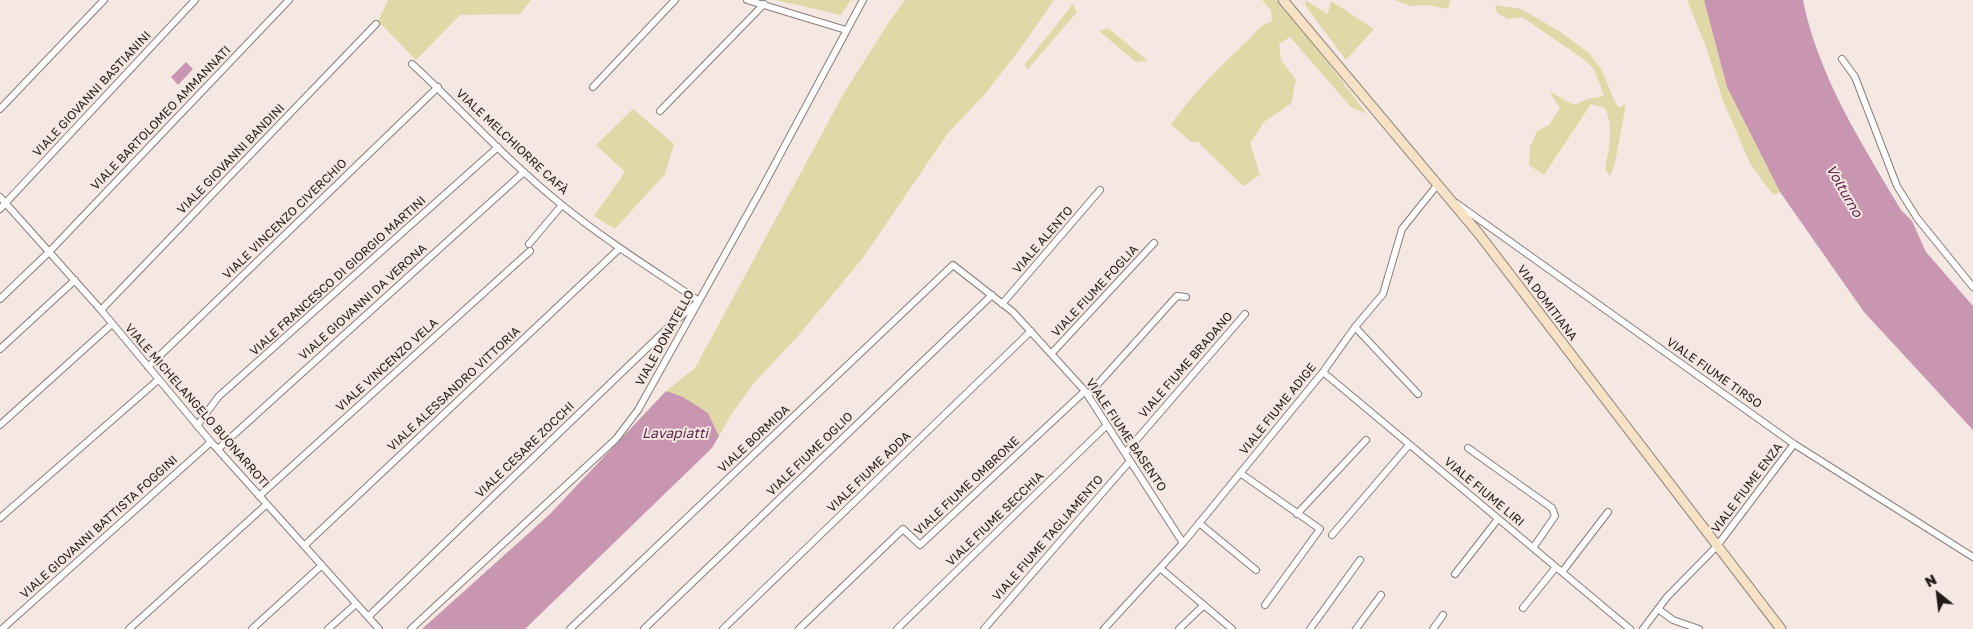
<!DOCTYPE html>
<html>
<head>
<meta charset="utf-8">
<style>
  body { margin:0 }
  #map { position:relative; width:1973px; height:629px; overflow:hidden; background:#f5e8e2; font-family:"Golos Text",sans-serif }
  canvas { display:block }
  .north { position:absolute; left:1913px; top:569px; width:50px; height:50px; -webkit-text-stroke:4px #f5e8e2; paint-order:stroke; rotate:331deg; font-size:14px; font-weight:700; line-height:20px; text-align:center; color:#201b19 }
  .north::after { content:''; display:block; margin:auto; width:18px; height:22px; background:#201b19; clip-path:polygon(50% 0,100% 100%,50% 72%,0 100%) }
</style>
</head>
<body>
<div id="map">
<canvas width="1973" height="629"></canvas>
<div class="north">N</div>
</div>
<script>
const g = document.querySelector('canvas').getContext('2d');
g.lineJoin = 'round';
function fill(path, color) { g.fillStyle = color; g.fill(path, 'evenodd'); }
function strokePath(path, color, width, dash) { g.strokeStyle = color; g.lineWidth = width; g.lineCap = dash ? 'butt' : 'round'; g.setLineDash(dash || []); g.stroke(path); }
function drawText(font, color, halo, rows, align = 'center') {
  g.font = font + ' "Golos Text",sans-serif'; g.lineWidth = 4; g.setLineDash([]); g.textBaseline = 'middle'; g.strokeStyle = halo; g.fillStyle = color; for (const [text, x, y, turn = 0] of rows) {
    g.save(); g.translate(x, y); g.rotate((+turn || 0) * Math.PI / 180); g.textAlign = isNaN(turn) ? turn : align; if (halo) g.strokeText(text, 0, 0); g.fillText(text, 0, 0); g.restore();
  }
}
fill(new Path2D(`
  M388 0H531L520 14 460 15 416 60 378 21Z
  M775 0H851L841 15Z
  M905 0H1054L1020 49 985 94 948 133 862 259 798 336 754 383 730 416 719 436 708 413 666 391 695 368 844 93 891 19Z
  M1262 0H1276L1313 43 1367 114 1351 107 1290 37 1279 44 1281 60 1296 80 1291 104 1265 121 1250 143 1260 175 1243 186 1198 142H1191L1171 124C1194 93 1215 71 1243 45 1253 36 1258 26 1272 21L1271 10Z
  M1305 0 1328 14 1331 1 1374 29 1346 60 1305 5Z
  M1395 0H1450L1448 9 1427 5 1411 6Z
  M1687 0H1704L1727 87 1780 192 1773 195 1750 163 1723 101 1706 47Z
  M1073 4 1077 12 1027 70 1025 64Z
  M1495 5 1521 9 1559 31 1589 53 1601 69 1618 108 1626 104 1615 163 1610 176 1605 169C1609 149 1614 128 1605 108L1591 104 1544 175 1529 165 1530 147 1537 131 1549 125 1560 108 1549 91 1574 105 1587 99 1604 96 1594 69 1585 60 1522 17 1508 19 1497 13Z
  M1108 28 1148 61 1136 62 1099 31Z
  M633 109 674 144 665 174 615 229 594 216 625 172 596 145Z`), '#e0d9a7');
fill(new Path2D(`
  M1704 0H1803C1818 76 1862 144 1901 210L1912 221 1926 252 1973 306V430L1864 312 1780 192 1727 87Z
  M186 62 193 69 178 85 171 77Z
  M666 391 683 397 708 413 719 436 712 448 525 629H422L550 514Z`), '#c896b1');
const street = new Path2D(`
  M747 0 846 30
  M1842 59 1855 77 1897 186 1917 218 1973 287
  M593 87 675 0
  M0 109 104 0
  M660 111 764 4
  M0 197 101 310 211 442 379 629
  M1456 203 1794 444 1973 557
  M0 209 195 0
  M529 244 562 205
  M0 299 49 252 289 0
  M1002 304 1100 190
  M101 310 376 24
  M1355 327 1418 394
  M0 349 75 280
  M1051 354 1154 243
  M148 367 438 87
  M1323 372 1630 629
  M1088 395 1177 296 1186 297
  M0 425 112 324
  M197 426 218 397 498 147
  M1468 448 1552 508 1555 516 1533 548
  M218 449 524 172
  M1125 453 1245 314
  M1240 473 1320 529 1265 605
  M259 496 530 251
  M1297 514 1366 440
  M0 518 158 380
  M1199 523 1256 570
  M1332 535 1409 445
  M304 546 620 248
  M1160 568 1232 629
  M1562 572 1608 512
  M1455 574 1498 519
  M1523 608 1556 567
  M1658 609 1673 620 1699 629
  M368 617 672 324 699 301C653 270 605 240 562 205 508 162 462 110 412 64
  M2 629 211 442
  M129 629 267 504
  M252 629 322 565
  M328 629 356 604
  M411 629 616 439 638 410 761 190 863 0
  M570 629 953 265 1013 312 1085 391 1183 543
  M644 629 992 295
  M723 629 1031 331
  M799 629 903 529 920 545 1085 391
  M897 629 1107 425
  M984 629 1130 461
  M1104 629 1183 543 1323 372 1355 327 1383 294 1402 229 1438 184
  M1179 629 1204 605
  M1310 629 1360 560
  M1356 629 1381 595
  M1433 629 1443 615
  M1643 629 1667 597 1717 546 1794 444`);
const secondary = new Path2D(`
  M1283 0 1479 234 1781 629`);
strokePath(street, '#887d78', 8);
strokePath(secondary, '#887d78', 11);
strokePath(street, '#fff', 6);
strokePath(secondary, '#f7e2c6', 9);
drawText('12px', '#201b19', '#f5e8e2', [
  ["VIALE GIOVANNI BASTIANINI",92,94,-47],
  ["VIALE BARTOLOMEO AMMANNATI",161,118,-46],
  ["VIALE MELCHIORRE CAFÀ",512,142,43],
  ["VIALE GIOVANNI BANDINI",231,159,-46],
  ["VIALE VINCENZO CIVERCHIO",285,219,-44],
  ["VIALE ALENTO",1043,240,-49],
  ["VIALE FRANCESCO DI GIORGIO MARTINI",338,276,-42],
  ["VIALE FIUME FOGLIA",1095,291,-47],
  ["VIALE GIOVANNI DA VERONA",363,302,-42],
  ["VIA DOMITIANA",1547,303,53],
  ["VIALE DONATELLO",665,338,-61],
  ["VIALE VINCENZO VELA",387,365,-42],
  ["VIALE FIUME BRADANO",1186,365,-49],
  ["VIALE FIUME TIRSO",1714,373,35],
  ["VIALE ALESSANDRO VITTORIA",454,389,-43],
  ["VIALE MICHELANGELO BUONARROTI",197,406,49],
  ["VIALE FIUME ADIGE",1278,409,-51],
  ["VIALE FIUME BASENTO",1126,435,56],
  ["VIALE BORMIDA",754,439,-43],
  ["VIALE CESARE ZOCCHI",525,450,-44],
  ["VIALE FIUME OGLIO",810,454,-44],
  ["VIALE FIUME ADDA",869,472,-44],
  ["VIALE FIUME OMBRONE",967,486,-43],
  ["VIALE FIUME ENZA",1747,488,-53],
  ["VIALE FIUME LIRI",1484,492,40],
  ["VIALE FIUME SECCHIA",995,519,-44],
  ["VIALE GIOVANNI BATTISTA FOGGINI",99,527,-42],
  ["VIALE FIUME TAGLIAMENTO",1048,538,-49]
]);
drawText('italic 14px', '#62254a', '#f5e8e2', [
  ["Volturno",1844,191,60],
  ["Lavapiatti",675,434]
]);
</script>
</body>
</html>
